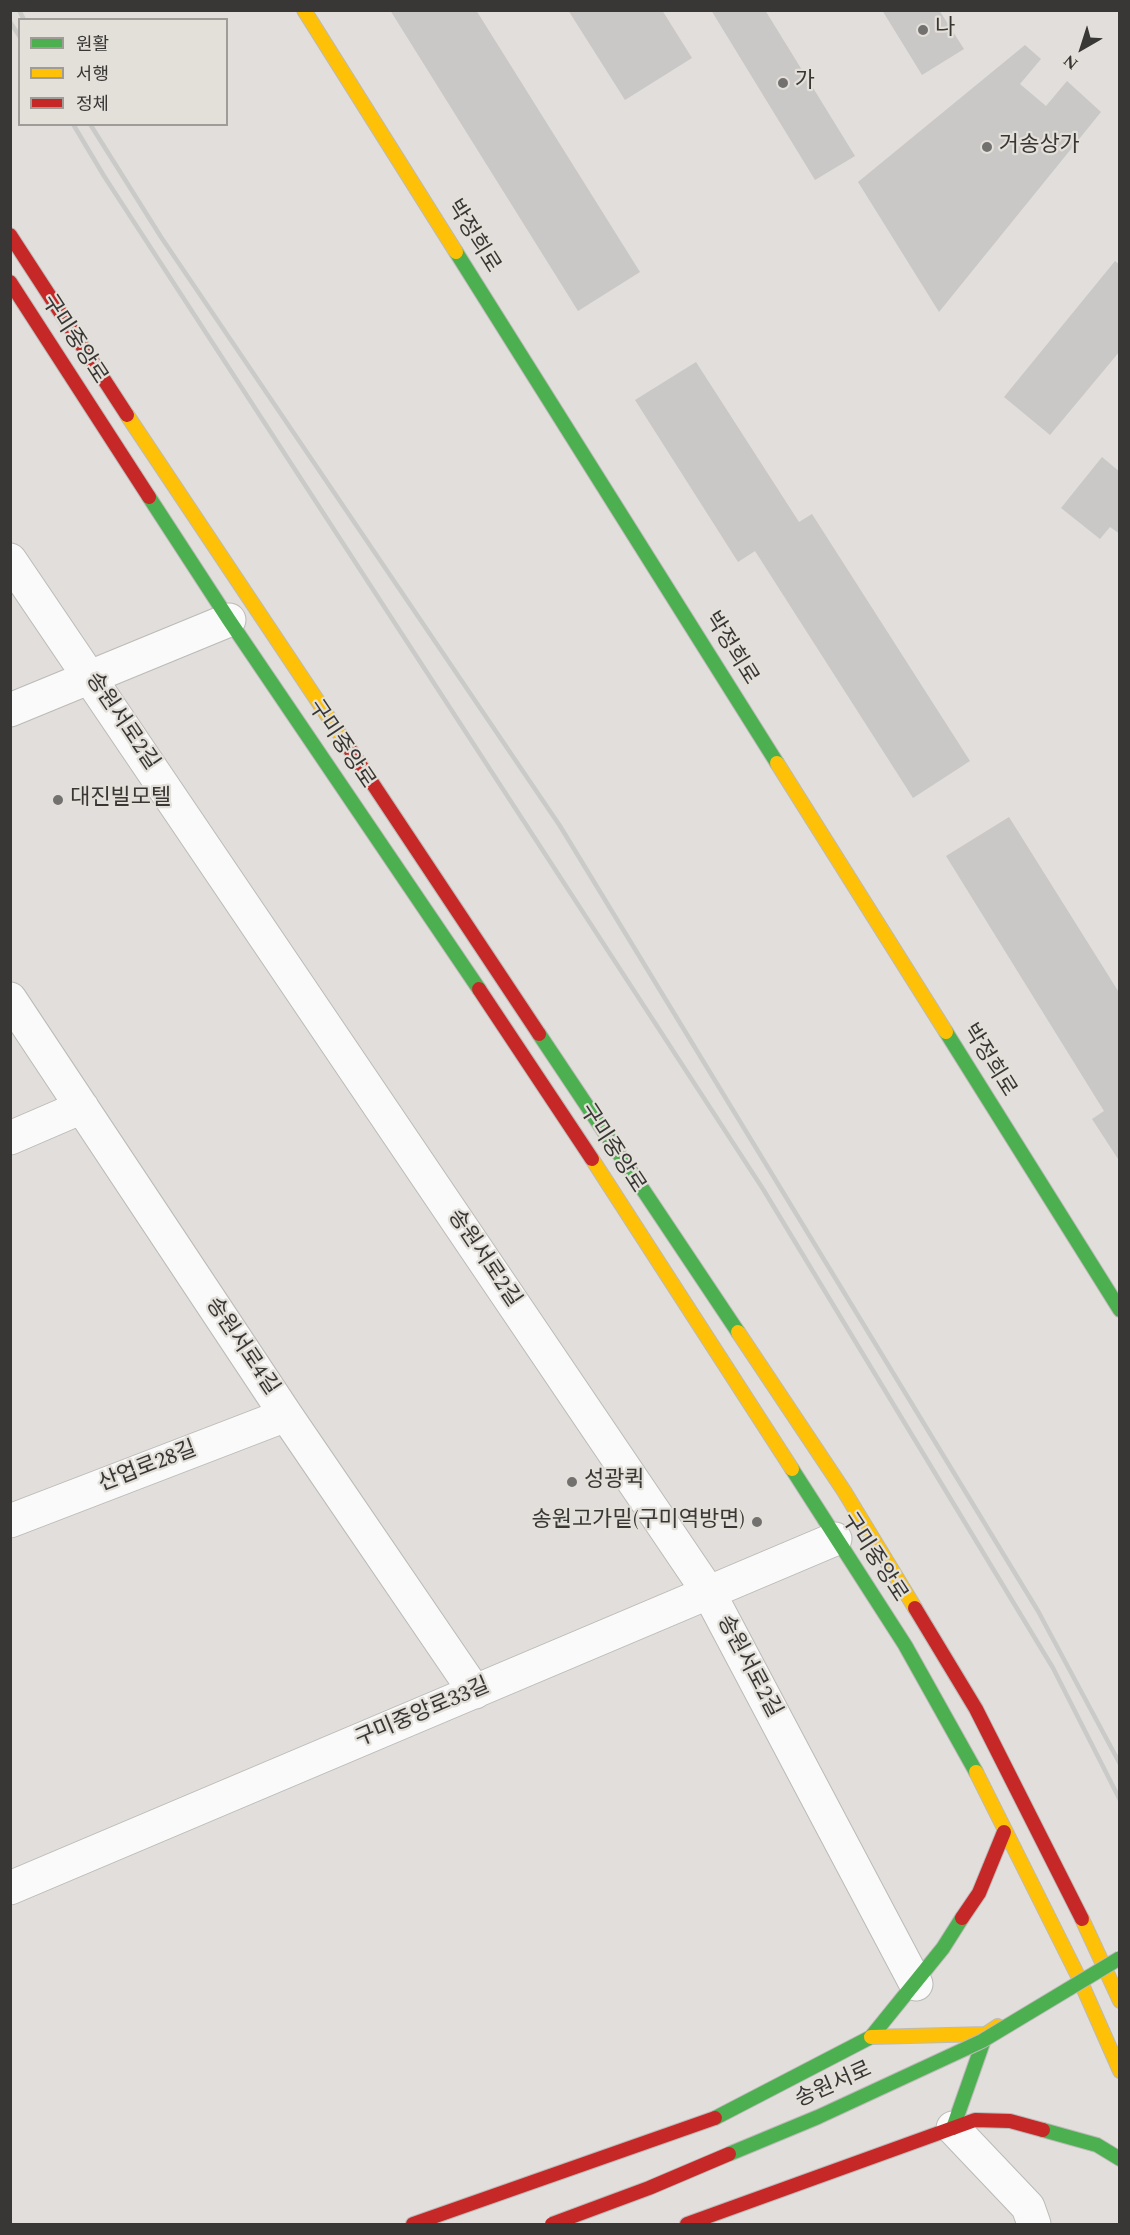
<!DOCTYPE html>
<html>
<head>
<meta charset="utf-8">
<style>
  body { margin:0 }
  #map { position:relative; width:1130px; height:2235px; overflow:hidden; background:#e1dedb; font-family:Spectral,"Noto Sans KR",serif }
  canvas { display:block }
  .frame { position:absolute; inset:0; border:12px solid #383735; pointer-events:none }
  .legend { position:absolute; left:18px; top:18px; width:210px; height:108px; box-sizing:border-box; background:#e3dfd9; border:2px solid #9f9c97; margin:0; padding:8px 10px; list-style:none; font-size:18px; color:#383735 }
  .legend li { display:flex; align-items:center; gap:12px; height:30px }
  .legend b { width:30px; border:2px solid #9f9c97 }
  .north { position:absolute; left:1052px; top:18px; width:60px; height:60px; -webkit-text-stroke:4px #e3dfd9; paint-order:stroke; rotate:219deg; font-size:16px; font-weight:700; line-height:24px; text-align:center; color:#383735 }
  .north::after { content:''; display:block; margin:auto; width:21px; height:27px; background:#383735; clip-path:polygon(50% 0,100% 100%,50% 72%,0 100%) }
</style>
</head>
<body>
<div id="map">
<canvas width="1130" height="2235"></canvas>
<div class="frame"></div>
<ul class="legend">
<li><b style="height:8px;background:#4caf50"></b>원활</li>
<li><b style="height:8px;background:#ffc107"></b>서행</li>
<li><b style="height:8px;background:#c62828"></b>정체</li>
</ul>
<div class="north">N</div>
</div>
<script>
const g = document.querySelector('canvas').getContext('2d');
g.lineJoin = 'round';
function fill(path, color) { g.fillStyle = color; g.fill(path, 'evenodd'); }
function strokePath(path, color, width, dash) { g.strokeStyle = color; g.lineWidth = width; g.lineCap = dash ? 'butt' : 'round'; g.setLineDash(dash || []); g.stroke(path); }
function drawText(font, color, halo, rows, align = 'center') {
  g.font = font + ' Spectral,"Noto Sans KR",serif'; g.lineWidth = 4.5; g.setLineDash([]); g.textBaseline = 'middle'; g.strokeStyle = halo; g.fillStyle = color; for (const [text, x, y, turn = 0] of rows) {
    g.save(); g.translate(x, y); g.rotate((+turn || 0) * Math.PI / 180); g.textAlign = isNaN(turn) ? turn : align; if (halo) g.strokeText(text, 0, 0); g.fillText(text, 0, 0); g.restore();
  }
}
fill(new Path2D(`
  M390 10H476L640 272 578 311Z
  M568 10H662L692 58 625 100Z
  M711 10H765L855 156 815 180Z
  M882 10H939L964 49 922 75Z
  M1025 45 1041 59 1020 84 1046 106 1067 81 1101 112 939 312 858 182Z
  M1115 261 1120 265V351L1050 435 1004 397Z
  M696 362 799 522 812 514 970 761 913 798 755 551 738 562 635 400Z
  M1102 457 1120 472V534L1110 527 1100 539 1061 508Z
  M1009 817 1120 994V1162L1092 1119 1104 1111 946 856Z`), '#c9c8c7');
const street = new Path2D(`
  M10 560 709 1593 916 1984
  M10 710 229 620
  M10 999 286 1415 475 1692
  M10 1138 82 1107
  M10 1521 286 1415
  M10 1888 835 1539
  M953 2128 1028 2207 1034 2224`);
const fast = new Path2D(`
  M456 252 777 763
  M149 497 229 620 479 989
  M946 1032 1120 1310
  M539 1034 738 1332
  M792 1469 905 1645 976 1772
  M715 2118 871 2037 943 1948 962 1918
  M953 2128 986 2034
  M1043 2130 1097 2145 1120 2159`);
const slow = new Path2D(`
  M304 10 456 252
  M127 415 347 745
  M777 763 946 1032
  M592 1159 792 1469
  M738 1332 844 1491 915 1608
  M976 1772 1079 1978 1120 2071
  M1082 1919 1120 2001
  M871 2037 986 2034 998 2026`);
const jam = new Path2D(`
  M10 235 127 415
  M10 282 149 497
  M347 745 539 1034
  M479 989 592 1159
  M915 1608 976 1709 1082 1919
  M962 1918 979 1893 1004 1832
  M413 2224 715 2118
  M687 2224 975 2120 1010 2121 1043 2130`);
strokePath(street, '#bcbab7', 35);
strokePath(fast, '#bcbab7', 16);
strokePath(slow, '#bcbab7', 16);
strokePath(jam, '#bcbab7', 16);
strokePath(street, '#fafafa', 33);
strokePath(fast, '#4caf50', 14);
strokePath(slow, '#ffc107', 14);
strokePath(jam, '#c62828', 14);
strokePath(new Path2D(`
  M19 10 24 20
  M10 22 20 37
  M73 124 104 176 763 1189 1053 1668 1120 1800
  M90 124 161 237 560 826 1038 1611 1120 1764`), '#cacac8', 4.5);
const fastBridge = new Path2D(`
  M729 2154 818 2117 982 2041 1120 1958`);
const jamBridge = new Path2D(`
  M552 2224 649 2188 729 2154`);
strokePath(fastBridge, '#bcbab7', 16, []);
strokePath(jamBridge, '#bcbab7', 16, []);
strokePath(fastBridge, '#4caf50', 14);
strokePath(jamBridge, '#c62828', 14);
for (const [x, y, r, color] of [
  [923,30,6,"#73716f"],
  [783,83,6,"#73716f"],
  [987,147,6,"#73716f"],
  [58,800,6,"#73716f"],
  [572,1482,6,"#73716f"],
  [757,1522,6,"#73716f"]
]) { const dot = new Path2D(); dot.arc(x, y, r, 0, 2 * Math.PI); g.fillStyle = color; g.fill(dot); strokePath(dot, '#e3dfd9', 2); }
drawText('22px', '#383735', '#e3dfd9', [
  ["나",935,30],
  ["가",795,83],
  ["거송상가",999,147],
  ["대진빌모텔",70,800],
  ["성광퀵",584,1482],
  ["송원고가밑(구미역방면)",745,1522,"right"]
], 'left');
drawText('22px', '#383735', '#e3dfd9', [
  ["박정희로",472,237,58],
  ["구미중앙로",73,340,57],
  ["박정희로",730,649,58],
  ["송원서로2길",121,722,56],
  ["구미중앙로",340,745,56],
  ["박정희로",988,1061,58],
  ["구미중앙로",611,1149,57],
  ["송원서로2길",483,1259,56],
  ["송원서로4길",241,1347,56],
  ["산업로28길",148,1468,-21],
  ["구미중앙로",873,1558,57],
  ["송원서로2길",748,1667,62],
  ["구미중앙로33길",423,1714,-23],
  ["송원서로",834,2086,-24]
]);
</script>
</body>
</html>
